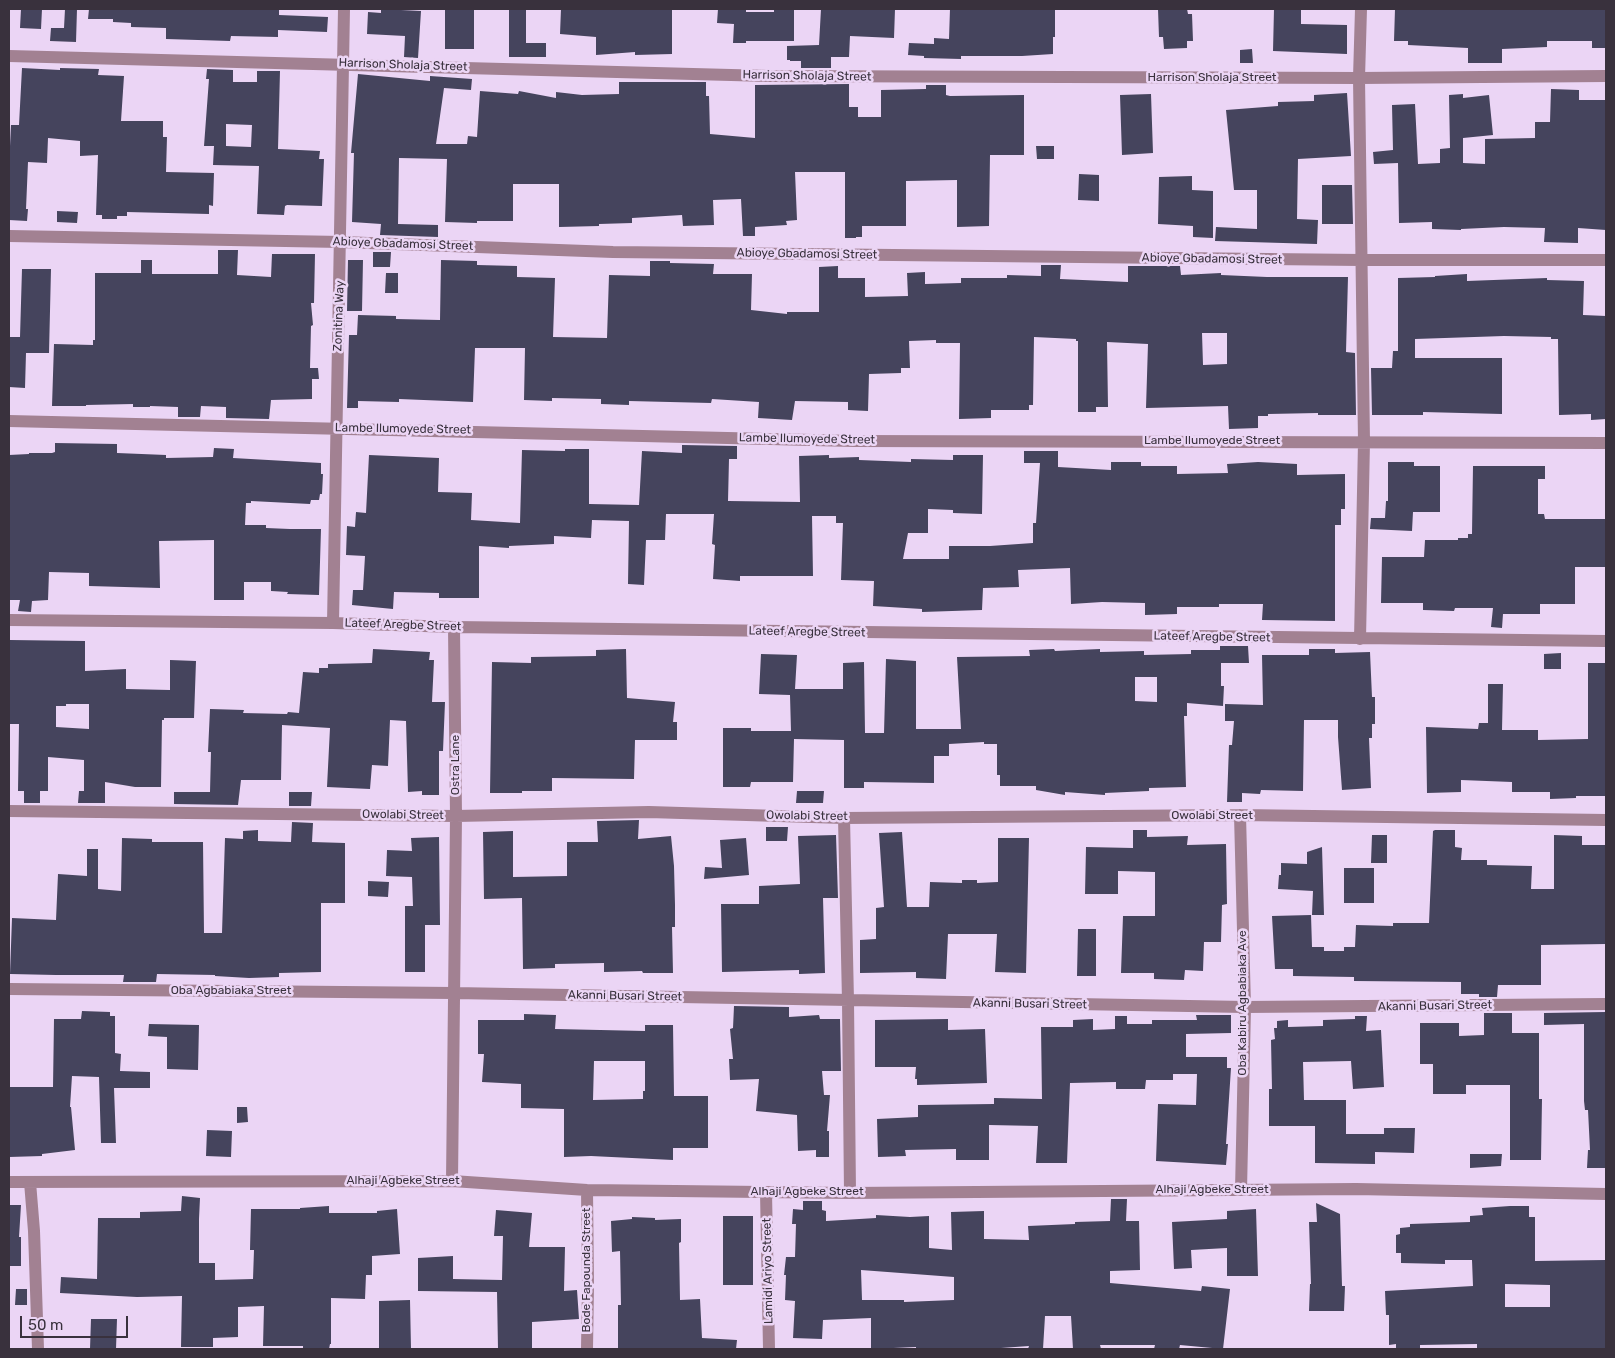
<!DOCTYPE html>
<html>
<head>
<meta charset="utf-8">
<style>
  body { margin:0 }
  #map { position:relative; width:1615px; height:1358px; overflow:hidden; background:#ebd5f5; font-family:Rubik,sans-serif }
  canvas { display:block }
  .frame { position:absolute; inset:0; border:10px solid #39313d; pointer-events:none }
  .scale { position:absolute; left:20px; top:1316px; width:108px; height:22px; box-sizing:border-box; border:2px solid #39313d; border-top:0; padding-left:6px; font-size:15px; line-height:18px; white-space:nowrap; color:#39313d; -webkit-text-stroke:4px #ebd5f5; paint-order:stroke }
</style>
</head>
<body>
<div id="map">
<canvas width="1615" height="1358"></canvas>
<div class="frame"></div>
<div class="scale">50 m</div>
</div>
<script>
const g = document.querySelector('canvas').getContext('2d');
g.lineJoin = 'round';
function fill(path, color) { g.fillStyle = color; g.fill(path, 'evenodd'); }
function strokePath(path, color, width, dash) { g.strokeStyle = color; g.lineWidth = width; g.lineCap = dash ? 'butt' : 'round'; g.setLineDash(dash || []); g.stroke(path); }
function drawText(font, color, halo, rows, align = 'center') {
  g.font = font + ' Rubik,sans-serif'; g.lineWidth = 5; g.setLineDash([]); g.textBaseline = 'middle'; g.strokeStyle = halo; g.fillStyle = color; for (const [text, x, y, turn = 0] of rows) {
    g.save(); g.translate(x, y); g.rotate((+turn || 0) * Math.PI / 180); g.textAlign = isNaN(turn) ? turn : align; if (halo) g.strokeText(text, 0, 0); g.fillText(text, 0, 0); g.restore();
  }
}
fill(new Path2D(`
  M21 9H42L41 29 20 28Z
  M65 9H77L76 42 50 41 51 28H64Z
  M89 9H279V15L328 17 327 32 278 30V37L231 36 230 41 166 39V28L131 27V23L113 22V19H88Z
  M381 9 421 11 418 58 404 57 405 36 367 34 368 12 381 13Z
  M445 9H474V49H445Z
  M509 9H526V43H546V57H509Z
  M561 9H672V54L635 55V52L596 55V37L560 34Z
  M718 9H746V12H774V9H794V41H746V43H733L734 24 717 23Z
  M821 9H895L894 38 850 36 849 57H831V68H801V61H790V60H787V46L819 45Z
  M950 9H1055V37H1053V54L1022 56H961V59L924 58V56L908 55 909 43 934 44V38L949 39Z
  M1158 9H1187L1188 14H1192L1193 41H1187V48L1164 49 1163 37H1159Z
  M1274 9H1301V24L1347 25V54L1273 51Z
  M1395 9H1606V48H1592V41H1547V47L1502 49V63H1468V48L1408 45V41H1394Z
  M1252 49 1253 63H1240V50Z
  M22 68 60 70V68L99 69 98 75 124 76 121 121H163V137H167L166 172 214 173 213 206 209 205V214L127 212V216H117V219H102V215H96L98 155 80 156V141L48 138 47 163 28 162 26 209H28L27 221 9 220V146H10L11 125H19Z
  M207 69 233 70V82H257V71H280L278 149 320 151 319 159H324L322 206 287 205 285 206 284 215 257 214 259 166 213 165 214 146H204L209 79H206ZM226 124 252 125 251 147 226 146Z
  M358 74 430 81V76L472 79 471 90 444 88 436 144H467L468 136 477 137 480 91 518 94 519 91 556 98V92L582 95 619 94V82H706V96H709L710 134 755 138V85L849 84V107H858V117H881V90L926 89V85H946V95L950 96 1024 95V155H990L989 226 957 227V180L906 181V226H862V237H856V238H845V172H795L797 220 786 221 787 225 755 227V236H743L741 199 713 200 714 225 683 226 682 215 632 218V223L599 224V226L559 227V184H513V221H477V223L445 222 447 159 399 158 398 224 438 225V237L380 235 381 224 352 222 354 153H351Z
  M1551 89 1579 90V100H1606V230L1578 228V243L1544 242 1545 228 1504 227 1461 229V230L1432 229V222L1399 223 1398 163 1374 164 1373 152 1393 150 1392 105 1415 104 1418 164 1440 163V149L1450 148 1449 95 1463 94V98L1489 95 1493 135 1463 138V163L1485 164V139L1535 138V122H1550Z
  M1347 93 1351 156 1298 159 1297 219 1318 220 1317 244 1215 241 1216 227 1257 229V190H1234L1226 110 1278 106V102L1314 101V95Z
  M1151 94 1153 153 1122 155 1120 95Z
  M1036 146H1054V159H1037Z
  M1079 174 1099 175V201L1078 200Z
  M1192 176V190L1213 191V238L1193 237V226L1158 224 1159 177Z
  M1322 185H1352L1353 224H1322Z
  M57 211 78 212 77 223 57 222Z
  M218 250H238L237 275 271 277 272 254H315L314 303H311L313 325 311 326 310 368H318L319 379H312V399L271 400 269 419 226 418V407L201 406 200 417H178V407L150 406V407H133V404L86 405V406H52L54 344 93 345V340H95V273H141V260H152V274H218Z
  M373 252H391L390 267H373Z
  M348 260H363L362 311H347Z
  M441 260 477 261V265L517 266V277L555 278 553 337 607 338 609 275 650 276V261H670V263L714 264 713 274H752L751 310 787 314V312H819V267L838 266V278H865V297L908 296 907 273 925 272V284L961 283V278H1007V275L1041 276V265H1061L1060 279 1128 282V266H1180L1181 275 1221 273V275L1267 277H1348L1346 352 1355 353 1356 415H1318V413L1268 414V416H1258V428L1229 429 1228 406 1146 408 1148 344 1107 342 1108 407H1096V412H1078V341H1076V339L1034 337 1033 405H1029V410H991V418L959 419 960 343H936V340L909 341 910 368H901V373L869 374 868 411 848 410V402L795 401 792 420 758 418 759 402 712 399 711 403 629 401V405L601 404V399L552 398V401L524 400 525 348H475L473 402 399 399V402L358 401V408H347L349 335H357L358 315 396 316V319L440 320ZM1202 333H1227V364L1203 365Z
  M22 269H51L49 353H26L25 388 9 387 10 337H20Z
  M386 273H398V293H385Z
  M1467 274V281L1547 278V280L1584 281 1583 315 1606 316V419L1591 420V414L1559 415 1558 339H1551V337L1504 336 1415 339V358H1502V414L1423 412V415H1372L1371 368H1392L1393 351H1398V278L1435 277V276Z
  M55 443 117 444V453L166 455V458L213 457 214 448 234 449 233 458 321 463V474H323L322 494H320L319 500H311L310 504 251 501V503H246L245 525H266V528L290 529H321L319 595 287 594 288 592 271 591V582H244V600H214V540L159 541 160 588 89 586V573L49 572 48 600 32 601 31 612 18 611 20 600H10L9 455 29 454V453H52L55 452Z
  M682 445 737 446V459H729L728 501 800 502 799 456 829 455V458L859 457V460L911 462V459L953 460V455H983L982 514 953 513V510L928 509V533H908L903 559H949V546H990L1033 543V523H1036L1040 463H1024V451H1058V467L1111 470V462H1141V466H1177V474L1228 473 1227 464 1258 462 1297 464V475L1345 474V509H1341V525H1335V621L1262 620 1263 604H1219V607H1177V614L1145 615V603L1102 602 1071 604 1070 568 1018 570 1019 587 983 588 982 610 922 612V609L873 606 874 581 841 580 843 523H836V516H812L813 576H740V581L713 579 715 545 712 544 714 514H666L665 540H646L644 585 628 584 629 521 592 520 591 538 554 536V544L509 546V548L479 546V598H439V593L394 592 393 609 352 605 353 590H363L365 556 346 555 347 526 355 527 356 512 366 513 369 455 439 458 438 492 472 493 471 520 520 523 522 450 565 451V449H589V504L639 505 642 451 682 453Z
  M1388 462H1414V466H1440V512H1413L1412 531 1370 529 1371 518H1385L1386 501H1388Z
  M1473 466H1545V479H1538V514H1544L1545 519H1606V567H1575V604H1540V614H1503L1502 628 1491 627 1493 608H1455L1454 611 1423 610V603H1381L1382 557H1424L1425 540H1458V538H1468V534H1472Z
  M10 640 85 641V671L126 669V689L170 690V660L196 661 194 718H164V720H162L161 787H135L105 782V803H78L79 791H84V760L48 757V791H40V803H24V791H18L19 724H10ZM66 704H89V729L56 727V706H66Z
  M1220 646H1248L1249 663H1221V686H1224L1223 706 1187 703V716H1184L1186 787 1149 788V791L1105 793V795L1065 792V795L1036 790V786H1000V775H997V744H984V742L949 744V756H934V783L864 782V788H844V740L794 739 793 782H751L750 787H723V728H751V731H791L790 695 759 694 761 654 797 655 795 689H843V663L864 662 865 733H884L886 659 916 661V729H961L957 657 1030 656 1029 650 1054 649 1055 651 1100 649V652L1144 651V655L1191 654V650H1220ZM1135 677H1157V702L1135 701Z
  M373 649 430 652 429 660H434L432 702H445L443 751H439V795H422V791L408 792 406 721 390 720 388 766 372 765 370 789 327 787 330 728 282 725 281 780H241L238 805 174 804V792H210L211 752H208L210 709 244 710 243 713 287 714 288 712 299 713 303 672 319 673V668H328V664L372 663Z
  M626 649 627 698 675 702 673 722H677V740H635L634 779 552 778V791H522V793H490L492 662 531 663V657L596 656V650Z
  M1309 649H1335V653L1370 652 1372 697H1375V724H1372V738H1369L1371 788 1342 790 1338 737V720H1304L1303 791 1261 790 1260 794 1242 793V802H1227L1229 745H1232L1234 721H1225V704L1263 705 1262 655H1309Z
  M1561 653V669H1544V654Z
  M1588 663H1606V796H1576V798L1550 799V792H1512V782L1461 780V792L1427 793 1426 727 1478 729 1479 723H1488V684H1503L1502 730H1538V740L1588 739Z
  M797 791H824L823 803H796Z
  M289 792H312L311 806H289Z
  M639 820 638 839 671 836 674 866 675 905V927H672L673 973H643L642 971 604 972V963L555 964V968L523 969 522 898 484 899 483 832 513 831V877L567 876V842H598L597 821Z
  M292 822 313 823 312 842 345 843V903H321V972L279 973V977L249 978 215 976V975L157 974 156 982H123L124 975H56L10 974 12 918 56 920 58 874 87 876V849H98V889L121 891 122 838 152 839V842H203L204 933H222L225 838 243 839V831L258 830V841L291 842Z
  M766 827H788L787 841H766Z
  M1133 830H1147V837L1188 836 1187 845 1226 844 1227 904 1222 905 1221 942H1204L1203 971 1185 970 1184 980 1154 979V973H1121L1123 916H1155V872L1118 871V894H1085L1086 847 1133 848Z
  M1435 830H1455V847L1462 848 1461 860H1487V865L1532 866 1531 889H1554V835L1582 836V845H1606V944L1541 945V985H1498L1497 997H1479V994H1461V982L1354 981V977L1293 976V969H1275L1272 916 1311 915 1312 947H1324V951H1344V947H1355L1356 925 1393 926V923H1429L1433 831Z
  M902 832 907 907H929L930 882 962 883V880H977V883L998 882V838H1029L1026 973 995 972 997 934H948L946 979 916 978V972L860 973V940L876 939V908L884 907 879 833Z
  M836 835 838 898H823L825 973 799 974V970L722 972 721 904H759V886L800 884 798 836Z
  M1372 835H1387V863H1371Z
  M439 837 440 925H425V972H405V906H413L412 877 386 876 387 850 412 851 411 838Z
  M746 838 749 875 704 879 705 867 722 868 720 840Z
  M1322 847 1324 915H1312L1313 891 1278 889 1279 875H1281V863L1307 864V852Z
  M1344 868H1374V903H1344Z
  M368 881 389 882 388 897 368 896Z
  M1078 929H1096V976H1077Z
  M734 1006 789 1007V1017L819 1015 820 1019H840L841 1071H822L824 1095H830L827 1131H829V1157H816V1150L798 1151 797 1115 756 1111 759 1079 730 1080 729 1059H733L730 1029 733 1028Z
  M82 1011 110 1012V1016H115V1053L121 1054 120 1071 150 1072V1088H114L116 1143H101L99 1077 72 1076 70 1107H71L75 1150 42 1154V1156L9 1157V1087H53L54 1019H81Z
  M1606 1012V1168H1587L1588 1150H1590L1588 1110H1585L1584 1101V1024L1544 1025V1013Z
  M1484 1013H1512V1033H1539V1099H1542L1541 1160H1510V1085H1466V1094H1433V1064H1420V1023H1459V1036L1484 1035Z
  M524 1014 556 1015 555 1029 645 1031V1025H673L674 1096H708V1148H673V1160L591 1156 564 1157V1109L521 1108V1084L482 1082 484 1054H478V1020H524ZM594 1061H645V1091H643V1099L593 1100Z
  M1196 1015H1231V1033L1186 1034V1057H1227V1068H1231L1226 1144H1228L1226 1165 1156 1161 1158 1104 1196 1105 1197 1074H1173V1080H1146L1145 1089H1116V1082L1070 1083 1067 1163H1036L1038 1126 989 1125V1160H956V1149L905 1150 906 1156 878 1157 877 1119 918 1117V1105L994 1104V1098L1042 1099 1041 1027H1073V1020L1093 1019V1030L1115 1029V1016H1127V1024H1152V1020H1197Z
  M1355 1016H1367L1366 1031 1381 1030 1384 1087 1353 1089 1351 1061 1303 1062 1304 1100H1346V1134H1384V1128H1415L1414 1153 1375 1152V1164L1315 1163V1126H1269V1089H1272L1271 1040 1275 1039 1274 1028H1277V1021L1288 1020V1027L1323 1026V1020L1355 1019Z
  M948 1019V1030L985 1029 987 1083 917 1085V1079H915L916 1067H875V1020Z
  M149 1024 199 1025 198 1070 167 1069V1037L148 1036Z
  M237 1107H247L248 1122 237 1123Z
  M207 1130 232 1131 231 1157 206 1156Z
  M1470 1154H1502L1501 1166 1470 1168Z
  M182 1196 200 1198 199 1219V1263H215V1280L253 1279 254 1250H250L251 1209H300V1208L329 1206V1213H377V1211L397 1209 400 1254 372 1256V1275H366L365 1299 331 1298V1344H330L329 1349H303V1346H263L264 1306 238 1307V1337L213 1338V1347H181L182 1296 137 1297 60 1293 61 1277 97 1279 98 1218H140V1212L181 1211Z
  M1111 1199H1127L1126 1221H1139L1140 1270 1110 1271V1283L1201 1291 1202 1286 1230 1289 1223 1349 1180 1345 1179 1349H1154L1155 1345H1100L1101 1349H1073L1071 1316H1045L1043 1349H1028L1029 1346 987 1349H916V1347L871 1349V1318L823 1320 822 1339 793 1338 795 1301 785 1300 786 1275H784L786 1257H795L796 1224H792L793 1209 803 1210V1201H822V1210L826 1211V1221L876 1218V1215L910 1217 929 1216V1248L952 1250 951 1212 984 1211V1239L1029 1240 1028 1226 1075 1224V1222L1110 1221ZM861 1270 954 1277V1300L904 1302V1300H862Z
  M1316 1203 1340 1214 1342 1286H1345L1344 1311H1309L1310 1284H1311L1309 1222H1317Z
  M9 1205H21L19 1237H21V1266H9Z
  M1510 1206H1529V1217H1535V1261L1606 1260V1349H1477V1344L1420 1345V1349H1396V1344L1389 1345V1315H1386L1385 1291 1473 1286 1472 1260H1445V1264L1401 1263V1253H1396V1235L1400 1234V1228L1410 1227V1224L1470 1222V1216L1483 1215 1482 1208ZM1505 1284 1550 1285V1307H1505Z
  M1256 1209 1258 1276H1227V1248L1191 1250 1192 1268 1174 1269 1172 1222 1227 1219V1211Z
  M496 1210 532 1213 529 1247H565L564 1291 577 1290 579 1319 532 1322V1349H498L497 1292 418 1291V1258L453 1256V1279L502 1280 503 1236H494Z
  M723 1216H753V1285H723Z
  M632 1217 655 1218V1220L681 1219V1242L679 1243 680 1300 700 1299 702 1338 737 1340 736 1349H618V1305H621L620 1251 612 1252 611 1221 632 1219Z
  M16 1289H27V1305H15Z
  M410 1300 411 1349H379V1301Z
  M91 1319H117L116 1349H90Z`), '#45445d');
strokePath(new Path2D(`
  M9 56 769 76 1359 78 1606 76
  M9 236 341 242 613 252 1361 260H1606
  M9 421 854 441 1606 443
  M9 620 333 623 454 627 1606 641
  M333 623 344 9
  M1360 639 1364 442 1359 78 1361 9
  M9 811 456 816 649 812 844 818 1240 815 1606 820
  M1240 815 1245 1007 1241 1190
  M844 818 848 1001 850 1193
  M9 989 454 993 1245 1007 1606 1004
  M452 1181 456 816 454 627
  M9 1182 452 1181 587 1190 850 1193 1356 1189 1606 1194
  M30 1182 34 1231 38 1349
  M587 1190 588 1285 587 1349
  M766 1192 769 1349`), '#a28192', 12);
drawText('12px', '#39313d', '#ebd5f5', [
  ["Harrison Sholaja Street",403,65,2],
  ["Harrison Sholaja Street",807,76,1],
  ["Harrison Sholaja Street",1212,78],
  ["Abioye Gbadamosi Street",403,244,2],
  ["Abioye Gbadamosi Street",807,254,1],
  ["Abioye Gbadamosi Street",1212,259,1],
  ["Zonitina Way",339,316,-88],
  ["Lambe Ilumoyede Street",403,429,1],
  ["Lambe Ilumoyede Street",807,439,1],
  ["Lambe Ilumoyede Street",1212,441],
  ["Lateef Aregbe Street",403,625,2],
  ["Lateef Aregbe Street",807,632,1],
  ["Lateef Aregbe Street",1212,637,1],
  ["Ostra Lane",456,765,-90],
  ["Owolabi Street",403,815,1],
  ["Owolabi Street",807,816,1],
  ["Owolabi Street",1212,816],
  ["Oba Agbabiaka Street",231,991],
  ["Akanni Busari Street",625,996,1],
  ["Oba Kabiru Agbabiaka Ave",1243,1003,-90],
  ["Akanni Busari Street",1030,1004,1],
  ["Akanni Busari Street",1435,1006,-1],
  ["Alhaji Agbeke Street",403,1181],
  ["Alhaji Agbeke Street",1212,1190],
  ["Alhaji Agbeke Street",807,1192],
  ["Bode Fapounda Street",587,1270,-90],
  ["Lamidi Ariyo Street",768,1271,-91]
]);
</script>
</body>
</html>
